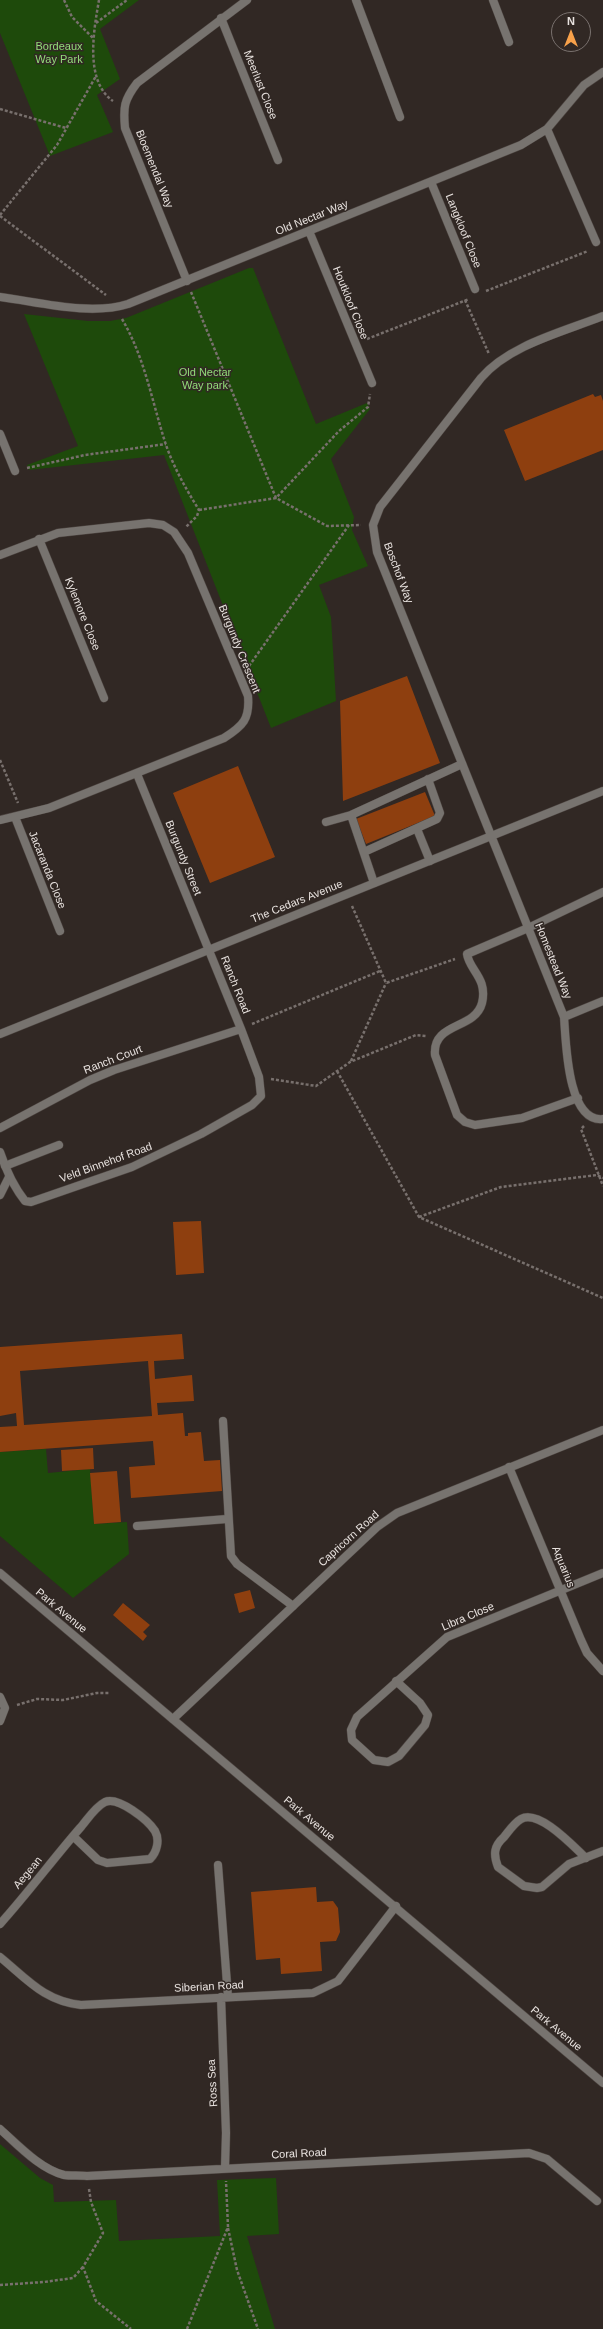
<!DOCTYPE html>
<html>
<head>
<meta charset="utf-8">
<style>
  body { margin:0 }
  #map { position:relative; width:603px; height:2329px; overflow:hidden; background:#312824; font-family:Arial,sans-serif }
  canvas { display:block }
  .north { position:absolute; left:551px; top:12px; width:40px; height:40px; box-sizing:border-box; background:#312824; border:1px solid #7a726f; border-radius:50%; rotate:0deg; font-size:11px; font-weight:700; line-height:16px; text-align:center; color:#e8e2df }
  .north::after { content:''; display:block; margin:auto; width:14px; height:18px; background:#f8a14a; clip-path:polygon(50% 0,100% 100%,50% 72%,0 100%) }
</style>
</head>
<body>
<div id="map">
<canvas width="603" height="2329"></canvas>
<div class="north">N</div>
</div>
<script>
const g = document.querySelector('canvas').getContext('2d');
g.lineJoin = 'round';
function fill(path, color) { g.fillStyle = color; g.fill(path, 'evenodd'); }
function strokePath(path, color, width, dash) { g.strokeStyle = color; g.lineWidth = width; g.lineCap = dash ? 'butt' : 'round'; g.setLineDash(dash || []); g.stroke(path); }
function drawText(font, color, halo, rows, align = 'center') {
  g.font = font + ' Arial,sans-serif'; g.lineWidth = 3; g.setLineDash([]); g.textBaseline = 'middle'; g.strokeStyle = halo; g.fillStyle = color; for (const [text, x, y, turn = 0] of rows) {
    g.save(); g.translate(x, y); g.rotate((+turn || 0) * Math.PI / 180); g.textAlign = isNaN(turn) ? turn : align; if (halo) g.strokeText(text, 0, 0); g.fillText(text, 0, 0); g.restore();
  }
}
fill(new Path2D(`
  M0 0H139L100 29 120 79 97 95 113 132 50 156 0 33Z
  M249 268H253L316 424 367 403 370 409 331 459 354 517 352 530 368 566 319 585 331 617 336 701 271 728 164 455 29 470 27 465 78 446 24 314 88 321H110L126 318Z
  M46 1449 48 1473 90 1469 94 1524 127 1522 129 1554 73 1598 0 1536V1452Z
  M0 2144 40 2178 53 2185 54 2202 116 2200 119 2241 220 2236 217 2180 276 2178 279 2234 247 2236 275 2329H0Z`), '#1e4a0b');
fill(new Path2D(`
  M593 394 595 397 601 395 603 401V450L525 481 504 430Z
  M407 676 440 763 343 801 340 701Z
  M238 766 275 857 210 883 173 793Z
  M425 792 435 816 366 844 356 819Z
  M201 1221 204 1273 176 1275 173 1222Z
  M182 1334 184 1359 154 1361 155 1379 192 1375 194 1401 157 1403 158 1415 183 1413 185 1436H188V1433L201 1432 204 1461 220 1460 222 1491 131 1498 129 1467 155 1465 153 1441 0 1452V1427L17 1426 16 1413 0 1416V1347ZM148 1361 152 1416 24 1425 20 1371Z
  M93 1448 94 1469 62 1471 61 1450Z
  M117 1471 121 1522 94 1524 90 1473Z
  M250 1590 255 1608 239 1613 234 1594Z
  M123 1603 150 1625 143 1632 147 1636 143 1641 113 1615Z
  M316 1887 317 1902 333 1901 338 1908 340 1932 336 1941 320 1942 322 1971 281 1974 280 1958 256 1960 251 1892Z`), '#8e3f0f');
const service = new Path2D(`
  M351 815 374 883
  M326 822 351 815 462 764
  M417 829 430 861
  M364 852 437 819 440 813 428 779
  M5 1166 59 1145
  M0 1195 9 1177
  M223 1421 231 1556 237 1564 293 1606
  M137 1526 227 1519
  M218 1865 228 1997`);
const minor = new Path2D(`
  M356 0 400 117
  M493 0 509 42
  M221 18 278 160
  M547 129 596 242
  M431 182 475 289
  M309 231 372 383
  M187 281 125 128C123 107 124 100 137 83L247 0
  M0 297C39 302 90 316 128 304L521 145 547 129 584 85 603 72
  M603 316C563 332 509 345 481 378L380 507 373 525 377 552 564 1017C566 1041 567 1123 603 1119
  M0 434 15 471
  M39 539 104 698
  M0 555 58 533 149 523 163 525 174 532 188 553 248 696C250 719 243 726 224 738L49 808 0 820
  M15 817 60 931
  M564 1017 603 1001
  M578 1098 522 1118 475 1125 465 1122 457 1115 435 1055C432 1022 475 1030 482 1003 488 978 469 970 467 954L528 928 603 892
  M0 1128 90 1080 114 1070 241 1029
  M0 1152C6 1170 13 1186 25 1201L31 1202 132 1167 201 1134 252 1105 261 1096 259 1077 241 1029 137 774
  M509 1467 581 1640 587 1653 603 1671
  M396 1681 420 1703 428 1715 425 1725 399 1756 388 1762 374 1760 352 1740 351 1730 357 1717 447 1637 603 1573
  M0 1697 5 1708 0 1721
  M173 1719 377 1527 397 1513 603 1430
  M586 1858C573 1846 539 1809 521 1819 514 1823 509 1831 504 1837 494 1846 493 1854 498 1867L524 1886 537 1888 542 1887 569 1864 603 1851
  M0 1924C28 1893 53 1859 80 1828 87 1820 95 1807 105 1802 118 1796 148 1820 155 1831 160 1840 157 1852 150 1859L107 1863 98 1860 73 1836
  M0 1957C27 1979 44 2001 81 2005L313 1993 338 1981 396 1906
  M221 1997 226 2133 225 2168
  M0 2129C18 2145 40 2169 64 2175 71 2176 80 2175 87 2176L529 2153 547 2159 597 2201`);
const tertiary = new Path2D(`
  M0 1034 603 791
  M0 1573 603 2083`);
strokePath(service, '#4e4642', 9);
strokePath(minor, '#4e4642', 9);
strokePath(tertiary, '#4e4642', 9);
strokePath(new Path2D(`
  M64 0 72 17 93 38
  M99 0C94 29 84 81 113 101
  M96 23 127 0
  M0 109 66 128
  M0 215 57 145 96 76
  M0 216 106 295
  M486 291 588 251
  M191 292 276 498 339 431 368 407 370 394
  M465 300 489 354
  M122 319C145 358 152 402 166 445 174 468 186 489 199 510L197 516 186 527
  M367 339 469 299
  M27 468 85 455 166 444
  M199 510 276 498 327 526 361 525
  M249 666 349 525
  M0 760 18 803
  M352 906 386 983 455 959
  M252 1024 380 971
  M351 1061 386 983
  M337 1071 419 1217 603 1298
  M271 1079 316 1086 350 1062 416 1035 426 1036
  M584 1126 581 1129 603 1186
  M419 1217 501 1187 597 1175 603 1178
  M17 1705 37 1699 63 1700 97 1693H110
  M89 2189 91 2202 103 2233 83 2267 96 2301 131 2329
  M228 2228 237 2270 258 2329
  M0 2285 44 2282 73 2278 83 2267
  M187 2329 228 2227 226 2181`), '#78706d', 2.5, [3, 2]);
strokePath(service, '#77736f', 8);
strokePath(minor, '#77736f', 8);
strokePath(tertiary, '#77736f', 8);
drawText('11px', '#92dc79', '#312824', [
  ["Bordeaux",59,47],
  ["Way Park",59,60],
  ["Old Nectar",205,373],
  ["Way park",205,386]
]);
drawText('11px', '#e8e2df', '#312824', [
  ["Meerlust Close",260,85,68],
  ["Bloemendal Way",154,169,68],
  ["Old Nectar Way",312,218,-22],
  ["Langkloof Close",463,231,68],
  ["Houtkloof Close",350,303,68],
  ["Boschof Way",398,573,69],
  ["Kylemore Close",82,614,68],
  ["Burgundy Crescent",239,649,68],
  ["Burgundy Street",183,858,68],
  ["Jacaranda Close",47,870,68],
  ["The Cedars Avenue",297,902,-22],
  ["Homestead Way",553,961,68],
  ["Ranch Road",235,985,68],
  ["Ranch Court",113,1060,-21],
  ["Veld Binnehof Road",106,1163,-20],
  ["Capricorn Road",349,1539,-42],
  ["Aquarius",563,1567,68],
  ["Park Avenue",61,1611,40],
  ["Libra Close",468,1617,-23],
  ["Park Avenue",309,1819,40],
  ["Aegean",28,1873,-50],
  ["Siberian Road",209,1987,-3],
  ["Park Avenue",556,2029,40],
  ["Ross Sea",213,2083,-93],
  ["Coral Road",299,2154,-3]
]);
</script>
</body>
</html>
